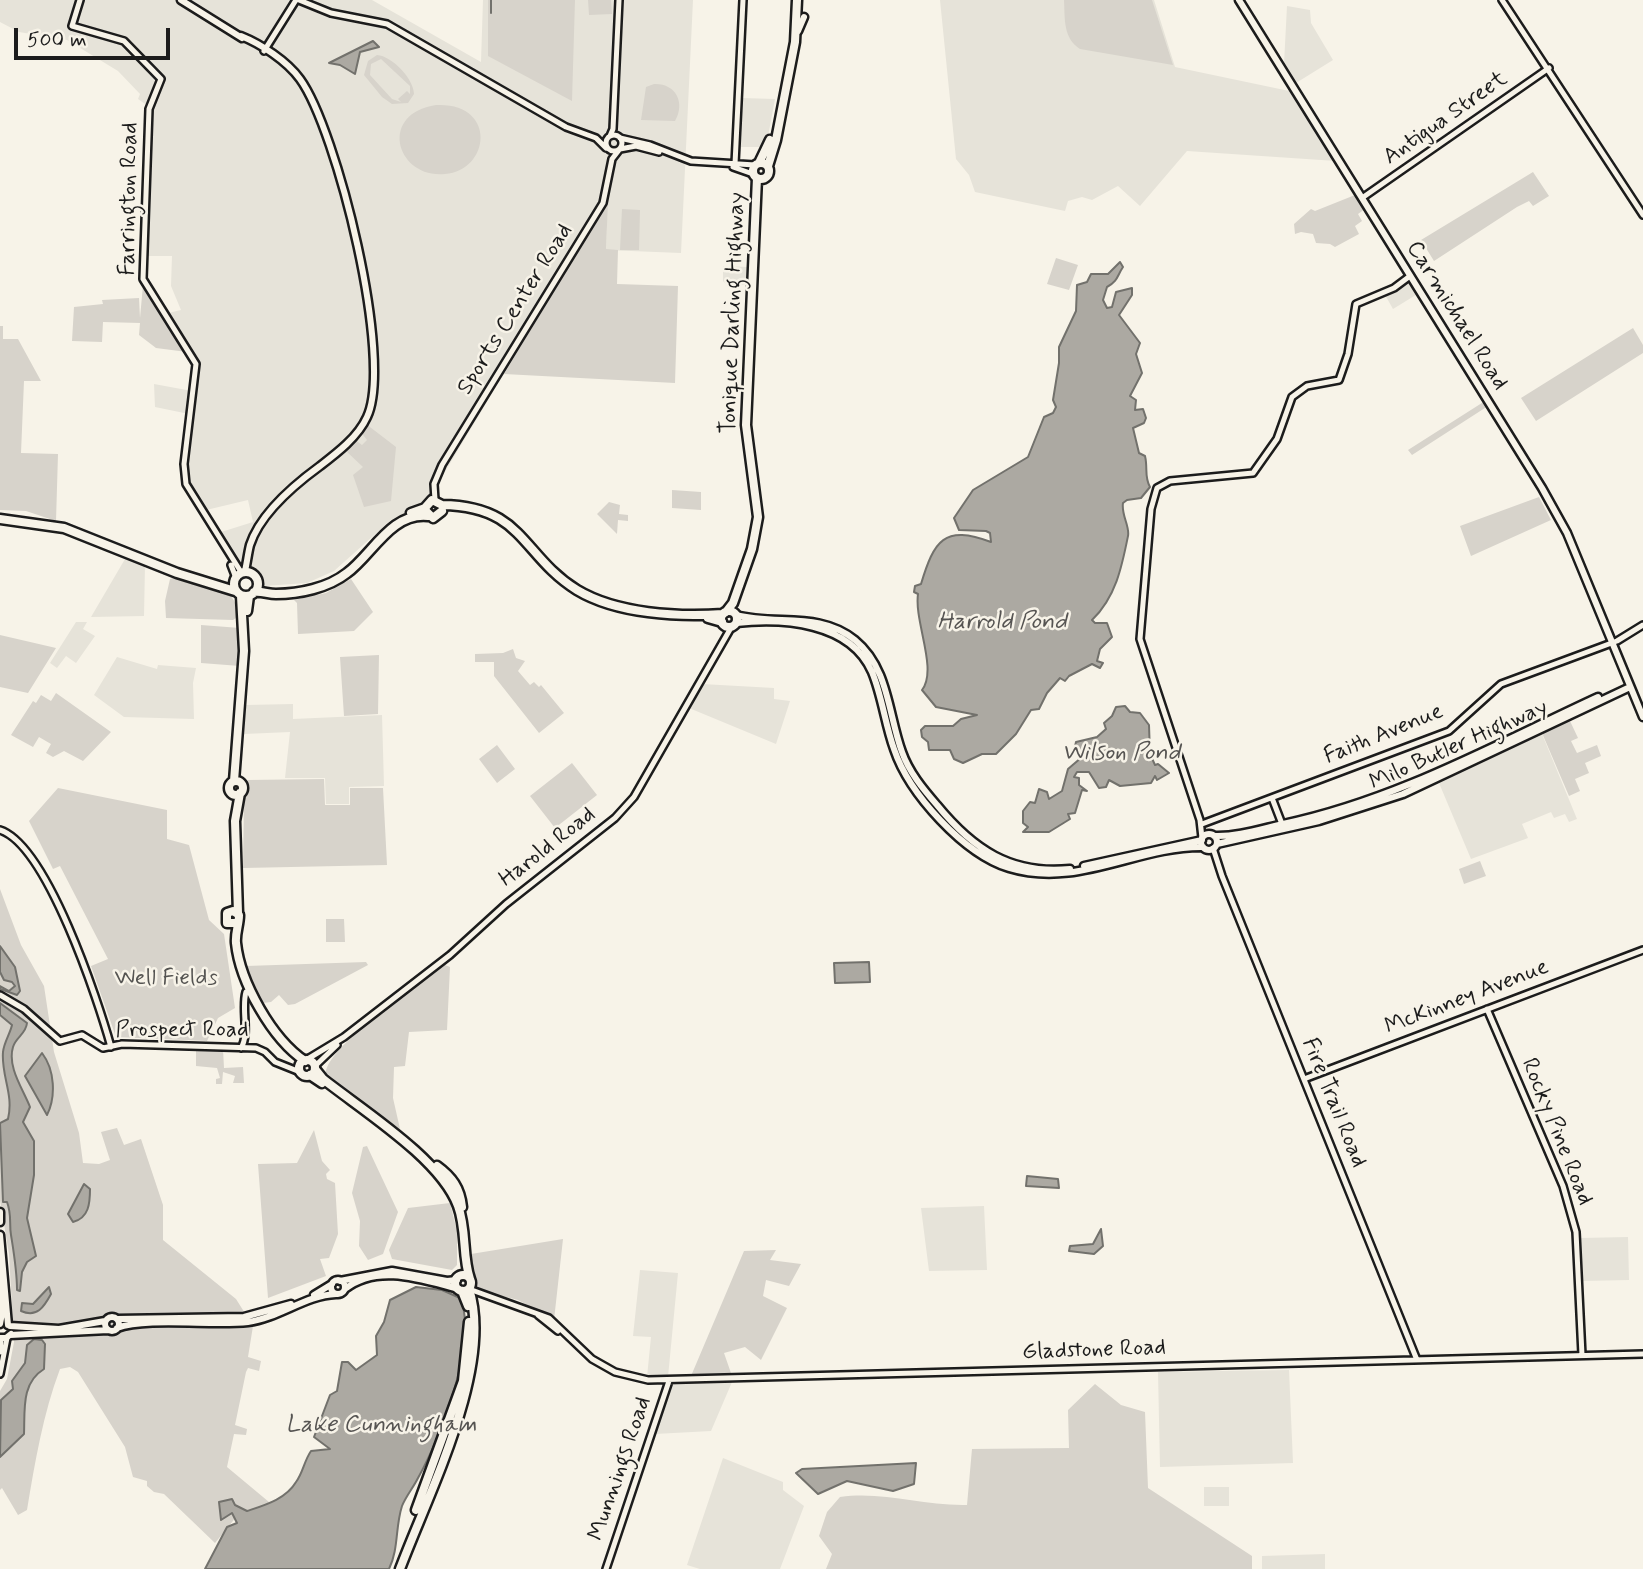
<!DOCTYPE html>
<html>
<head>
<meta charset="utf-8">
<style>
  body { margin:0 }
  #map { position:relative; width:1643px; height:1569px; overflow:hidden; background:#f7f3e8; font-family:Mynerve,sans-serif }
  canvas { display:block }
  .scale { position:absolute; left:14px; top:28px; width:156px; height:32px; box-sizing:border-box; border:4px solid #1c1c1c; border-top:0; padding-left:9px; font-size:21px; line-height:24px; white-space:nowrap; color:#1c1c1c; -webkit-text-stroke:5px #f7f3e8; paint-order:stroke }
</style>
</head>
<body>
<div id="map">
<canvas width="1643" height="1569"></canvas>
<div class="scale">500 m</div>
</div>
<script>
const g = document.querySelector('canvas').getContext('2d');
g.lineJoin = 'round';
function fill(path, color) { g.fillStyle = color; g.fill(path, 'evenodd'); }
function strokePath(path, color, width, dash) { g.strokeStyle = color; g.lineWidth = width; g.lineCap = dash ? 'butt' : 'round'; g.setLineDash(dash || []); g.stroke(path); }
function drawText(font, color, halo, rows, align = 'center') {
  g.font = font + ' Mynerve,sans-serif'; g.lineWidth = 5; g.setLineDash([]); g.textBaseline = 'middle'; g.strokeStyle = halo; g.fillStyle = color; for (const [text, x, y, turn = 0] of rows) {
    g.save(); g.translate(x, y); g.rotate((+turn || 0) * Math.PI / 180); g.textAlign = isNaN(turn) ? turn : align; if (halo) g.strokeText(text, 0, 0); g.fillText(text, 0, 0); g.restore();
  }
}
fill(new Path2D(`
  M0 0H372L481 62 483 0H693L681 253 606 250 607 202 437 485 420 505 391 520 334 571 307 583 264 586 240 567 218 533 253 522 248 500 202 511 186 480 198 366 195 356 164 314 181 310 171 286 172 256H141L148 106 138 99 140 94 118 71 67 40 19 32 0 22Z
  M940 0H1154L1175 67 1294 92 1336 161 1187 151 1140 206 1118 186 1092 200 1082 197 1068 201 1065 211 975 192 969 175 956 159Z
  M1287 6 1310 10 1311 23 1333 60 1296 83 1284 64Z
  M742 98 775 99 766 147H741Z
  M723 266 747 267 746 285 726 284 723 281Z
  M1409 277 1419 293 1393 309 1384 293Z
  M154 384 192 391 189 414 155 407Z
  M125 559 145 565 144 616 91 617Z
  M76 622H87L83 629 95 636 76 663 66 656 57 668 50 663Z
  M117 657 157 669 158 665 196 668 193 683 194 719 124 717 94 695Z
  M702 684 774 688V699L790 701 776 744 689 708Z
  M293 704V719L382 715 384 786 349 787V804H326L325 778H285L290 732 244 734 246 705Z
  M1542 734 1577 819 1569 822 1565 814 1554 818 1551 812 1522 824 1528 838 1471 859 1439 783Z
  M984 1206 987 1270 929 1271 921 1208Z
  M1628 1237 1629 1280 1582 1281 1581 1238Z
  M640 1270 678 1273 668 1377H647L651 1337 633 1336Z
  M1289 1370 1293 1463 1160 1467 1158 1372Z
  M732 1382 711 1431 655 1434 672 1383Z
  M723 1458 783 1482V1490L804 1506 780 1569H700L687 1565Z
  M1204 1487H1229V1506H1204Z
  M1325 1554V1569H1262V1556Z`), '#e6e3d9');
fill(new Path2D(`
  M488 0H575L572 101 488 56Z
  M588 0H611L612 14 589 15Z
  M1064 0H1152L1173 65 1080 49C1063 38 1065 19 1064 0Z
  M377 55C392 56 414 79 414 94L408 103 392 104 382 97 364 75 368 61ZM381 59 410 86V94L407 91 398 99 401 102 392 99 370 75 371 64Z
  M654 84C675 83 686 102 675 121L641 120 646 87Z
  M436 105C497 102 491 170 445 174 397 179 377 114 436 105Z
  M1533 172 1549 196 1533 206 1529 201 1517 207 1434 261 1421 240Z
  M1355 195 1365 209 1358 214 1362 221 1355 226 1359 234 1335 247 1330 244 1316 243 1313 234 1301 232 1295 234 1294 224 1311 209 1315 211Z
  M608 201 606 249 618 250 617 284 678 286 675 383 504 374Z
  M622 209 640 210 639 250H620Z
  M1056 258 1078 265 1069 290 1047 284Z
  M143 285 187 352 156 348 139 335 140 323 103 322 102 342 72 341 74 307 103 304 102 300 139 298 140 318Z
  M0 326H3V339H18L41 381H24L21 453 58 454 56 521 26 511 0 510Z
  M1633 328 1643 345V353L1536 421 1521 398Z
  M1485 401 1488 406 1412 455 1408 450Z
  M366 424 396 447 391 501 364 507 353 475 363 467 345 450 354 439 362 445 367 440 360 431Z
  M672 490 701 492V510L672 508Z
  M1539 497 1551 520 1471 556 1460 526Z
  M609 502 620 505 619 514 628 515V521L618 520 617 534 597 514Z
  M175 577C203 584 235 582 239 616L233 620 166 618 165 601 170 579Z
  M351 579 373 612 354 631 298 634 297 603 294 600 326 593Z
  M201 625 240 628V666L201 663Z
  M0 635 56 648 28 693 0 687Z
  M513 649 516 658 525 661 518 671 530 685 534 682 539 687 541 685 564 713 539 733 494 676V662H475V654L503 653Z
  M379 655 378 714 344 716 340 657Z
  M56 693 111 732 83 761 64 751 53 757 46 753 51 744 39 737 33 747 11 735 33 701 36 703 41 695 51 701Z
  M1570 721 1578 738 1571 741 1577 753 1597 745 1601 756 1585 763 1589 773 1575 779 1580 791 1569 796 1542 733Z
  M497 745 515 769 497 783 479 759Z
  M572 763 597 795 555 828 530 796Z
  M324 779 325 805H350V788H383L387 865 243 868 244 799 248 780Z
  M58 788 167 810V839L189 845 209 920 224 934 235 1008 218 1018 207 1041 116 1037 91 966 108 959 60 866 53 869 29 821Z
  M1480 861 1486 876 1464 884 1459 869Z
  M0 889 21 945 44 986 54 1052 79 1133 83 1163 99 1164 110 1160 101 1132 117 1128 124 1145 141 1139 163 1205V1240L236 1299 253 1326 248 1357 261 1361 259 1371 248 1368 246 1372 235 1425 247 1429 246 1435 234 1434 227 1467 269 1502 247 1517 237 1516 215 1543 164 1494 154 1492 147 1486V1481L133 1477 125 1447 78 1372 70 1367 60 1369C43 1414 35 1462 27 1510L18 1515 2 1488 0 1490V1457L6 1450 0 1447V1391L7 1379 14 1342 9 1254 0 1200Z
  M326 919H344L345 942H326Z
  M366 962 368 965 295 1004 288 1005 279 995 271 1002 263 1003 246 966Z
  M445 965 450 967 447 1030 409 1032 405 1066 394 1067 393 1098 400 1129 326 1075C322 1049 423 982 445 965Z
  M196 1049H223L224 1068 243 1067 244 1083H233L235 1076 223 1072 222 1084H216V1079L220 1078 217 1068 196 1066Z
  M314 1130 322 1161 330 1170 326 1174 327 1179 335 1183 338 1234 329 1258 320 1259 326 1276 268 1298 258 1164 297 1163Z
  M367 1146 398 1212 383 1254 368 1260 359 1246 360 1221 352 1193 363 1147Z
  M450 1203 457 1231V1265L452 1270 392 1259 389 1250 408 1208Z
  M563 1239 554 1320 518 1300 474 1289 471 1254Z
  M776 1250 770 1260 801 1264 789 1286 766 1280 763 1296 787 1308 761 1360 745 1347 724 1353 732 1376H691L744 1251Z
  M1095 1384 1121 1405 1145 1412 1148 1488 1252 1556V1569H826L832 1554 819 1536 827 1512 840 1497C884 1491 922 1506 967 1505L972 1449 1069 1448 1068 1410Z`), '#d7d3cb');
const water = new Path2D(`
  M373 41 379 47 360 52 355 74 340 65 329 63Z
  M1120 262 1123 267C1117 276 1118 281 1107 287L1103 300 1107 308 1112 307 1116 292 1132 288V295L1119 315 1140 343 1136 354 1142 373 1130 396 1136 400 1135 410 1143 409 1146 418 1144 423 1133 428 1139 453 1145 456C1148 468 1144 477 1150 487L1141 498 1127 500 1123 503C1121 515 1130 526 1128 536 1122 566 1116 597 1092 620L1095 623H1107L1112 637 1100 649 1097 661 1103 663 1100 668 1092 664 1069 676 1065 681 1060 678 1047 693 1039 709 1031 710 1016 734 996 754H982L963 763 954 759 950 750H929L928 742 922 737 921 730 925 726H953L961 719 977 715 936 707 922 690C938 669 914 622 918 594L914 592 915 586 921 584C934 541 944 524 991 542L990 533 986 531 959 530 954 518 973 490 1028 457 1044 417 1053 413 1056 407 1053 400 1059 363V347L1076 311 1077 285 1087 282 1091 274H1108Z
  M1125 706 1130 712 1140 713 1149 725 1150 754 1155 765 1158 764 1169 773 1157 780 1155 776 1151 783 1120 786 1109 780 1106 787 1099 788 1089 772H1077L1074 777 1079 778V785L1087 791 1082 790 1075 813 1068 814 1070 819 1049 832H1023L1028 827 1023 823V811L1030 802 1035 803 1039 789 1047 792 1049 799 1062 791 1068 769 1082 757V751H1074L1076 742 1097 737 1106 729 1104 723 1112 716 1116 707Z
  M0 946 15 967 20 991 17 995 0 989V986L9 991 15 986 12 982 4 980 0 972Z
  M869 962 870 982 835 983 834 963Z
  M0 1003 27 1023C26 1034 16 1037 13 1047 7 1067 23 1089 30 1107L23 1122 34 1141V1175L27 1218 36 1256 27 1262 22 1272 20 1291 17 1290C17 1271 14 1254 11 1235 9 1223 12 1215 7 1202H3L0 1123 8 1119C14 1094 1 1076 3 1052 4 1042 10 1034 12 1025L0 1015Z
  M42 1053C55 1070 56 1097 47 1115L25 1076Z
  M1027 1176 1058 1179 1059 1188 1026 1186Z
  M84 1184 90 1189C90 1203 89 1218 73 1222L68 1214Z
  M1101 1229 1103 1246 1094 1254 1069 1251 1070 1246 1093 1244Z
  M49 1287 51 1294C44 1307 37 1318 21 1311L22 1303 33 1304Z
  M416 1287 442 1290 460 1298C479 1340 440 1439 418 1478 413 1488 406 1496 402 1506 395 1528 399 1548 389 1569H205L227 1527 237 1523 232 1513 221 1520 219 1502 232 1499 235 1505 247 1511C265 1505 286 1499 296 1482 303 1473 304 1461 311 1451L330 1449 314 1437 330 1395 337 1391 342 1362H348L356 1370 377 1355 376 1336 384 1322 390 1300Z
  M34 1339 42 1340 45 1344 44 1369C21 1383 25 1410 24 1434L0 1457 1 1400 13 1389 12 1381 25 1363 27 1345Z
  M916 1463 914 1484 893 1491 847 1481 818 1494 796 1473 802 1469Z`);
fill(water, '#aca9a2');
strokePath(water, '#72716c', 2);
strokePath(new Path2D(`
  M491 13V0`), '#72716c', 2);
const secondary = new Path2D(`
  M80 0 72 26 124 41 161 79 149 109 143 279 196 364 184 464 186 484 241 572
  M299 0 331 13 387 24 566 127 596 138 606 148
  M1502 0 1643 215
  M264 51 296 0
  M606 143a8 8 0 1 1 16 0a8 8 0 1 1-16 0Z
  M610 136 613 129 619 0
  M620 138 650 145 691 161 755 165
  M620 149 636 146 659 152
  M735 164 743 0
  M733 167 753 174
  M1362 198 1549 68
  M435 500 434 484 442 465 603 203 612 159 619 150
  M231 565 236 578
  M1272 798 1282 824
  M1202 824 1449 731 1501 684 1617 641 1643 625
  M0 830C47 845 98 1000 111 1047
  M1202 838 1200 820 1140 639 1151 509 1157 488 1170 481 1253 473 1277 439 1292 397 1307 386 1339 380 1348 354 1356 304 1394 288 1410 276
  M1213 848 1222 876 1417 1360
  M0 995 24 1009 60 1041 82 1035 103 1048 122 1044 256 1048 265 1052 275 1062 300 1072
  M1487 1009 1563 1186 1576 1232 1582 1355
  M241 1048C250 1034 241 1009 246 992
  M306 1060 344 1037 450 955 506 904 615 818 634 797 732 626
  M314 1067 337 1045
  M1304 1079 1643 950
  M469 1289 549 1318 592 1359 615 1372 648 1380 1643 1354
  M538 1315 558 1331
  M0 1352 1 1338
  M0 1374 7 1338
  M606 1569 669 1381`);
const primary = new Path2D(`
  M181 0 242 38
  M1239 0 1542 488 1567 533 1643 717
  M798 31 804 17
  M241 36C261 44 287 61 300 79 337 130 394 360 367 417 358 437 337 453 320 466 294 485 260 514 250 545 248 553 247 562 245 571
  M736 615C777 626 819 611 855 640 889 668 888 714 902 752 909 772 923 789 937 805 973 849 1011 875 1070 869
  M736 623C783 618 850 622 872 672 882 696 885 724 894 749 909 794 964 854 1009 868 1078 889 1137 846 1203 847
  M1201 842a8 8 0 1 1 16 0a8 8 0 1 1-16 0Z
  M1214 836C1237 837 1261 829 1283 824 1396 800 1494 745 1598 697
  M1217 844 1319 821 1403 794 1630 687
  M1084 866 1202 840
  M0 1212V1222
  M0 1235 8 1325
  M0 1265 3 1308 0 1324
  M331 1287a7 7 0 1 1 14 0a7 7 0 1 1-14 0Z
  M340 1281 392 1271 447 1281 457 1280
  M345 1289C378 1263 423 1280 459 1289
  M314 1295 332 1284
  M105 1324a7 7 0 1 1 14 0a7 7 0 1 1-14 0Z
  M117 1319 244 1317 291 1304
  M10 1326 59 1329 105 1321
  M117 1328C147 1317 213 1326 248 1322 279 1318 306 1295 336 1294
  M10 1335 108 1330
  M0 1338H6L11 1334`);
const highway = new Path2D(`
  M753 171a8 8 0 1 1 16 0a8 8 0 1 1-16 0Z
  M759 163 770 140
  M768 166 776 140 795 42 797 0
  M442 505C524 506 521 555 577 590 617 614 678 617 723 614
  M442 505 432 500 424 509 433 518 442 511
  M411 513 425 508
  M0 519 64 528 177 573 235 591
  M234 584a12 12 0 1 1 24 0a12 12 0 1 1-24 0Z
  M254 592C262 591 268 594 276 594 299 594 328 588 347 573 372 555 391 512 428 516
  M247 611 249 596
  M721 619a8 8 0 1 1 16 0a8 8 0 1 1-16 0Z
  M726 612 733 603 752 549 758 517 746 425 757 178
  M708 618 722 622
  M229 788a7 7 0 1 1 14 0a7 7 0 1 1-14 0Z
  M234 781 244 651 241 596
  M238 913 235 821 240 793
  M237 923H227V913L233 911 239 915C239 925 235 933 236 943 240 982 272 1039 305 1061
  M299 1068a8 8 0 1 1 16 0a8 8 0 1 1-16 0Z
  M315 1069 323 1079C362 1110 441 1159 458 1206 467 1230 462 1256 470 1279
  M310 1075 322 1083
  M437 1166C452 1177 460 1188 462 1207
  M455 1283a8 8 0 1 1 16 0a8 8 0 1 1-16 0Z
  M462 1291 468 1306
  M416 1510 463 1381 469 1322
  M400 1569C428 1494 494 1367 469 1289`);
strokePath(secondary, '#1c1c1c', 10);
strokePath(primary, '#1c1c1c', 11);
strokePath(highway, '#1c1c1c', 13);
strokePath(secondary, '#f7f3e8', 5);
strokePath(primary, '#f7f3e8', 6);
strokePath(highway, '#f7f3e8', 8);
drawText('23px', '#1c1c1c', '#f7f3e8', [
  ["Antigua Street",1446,119,-35],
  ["Farrington Road",130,199,-89],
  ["Sports Center Road",516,310,-58],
  ["Tonique Darling Highway",734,313,-88],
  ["Carmichael Road",1456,316,58],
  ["Faith Avenue",1384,735,-22],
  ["Milo Butler Highway",1459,746,-24],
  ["Harold Road",548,848,-38],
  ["McKinney Avenue",1467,998,-21],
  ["Prospect Road",182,1031],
  ["Fire Trail Road",1333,1103,68],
  ["Rocky Pine Road",1556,1132,68],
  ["Gladstone Road",1094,1351,-2],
  ["Munnings Road",621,1469,-71]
]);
drawText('23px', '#545351', '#f7f3e8', [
  ["Well Fields",166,979]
]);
drawText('italic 24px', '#565452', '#f7f3e8', [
  ["Harrold Pond",1002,623],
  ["Wilson Pond",1121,754],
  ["Lake Cunningham",381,1426]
]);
</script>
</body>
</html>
